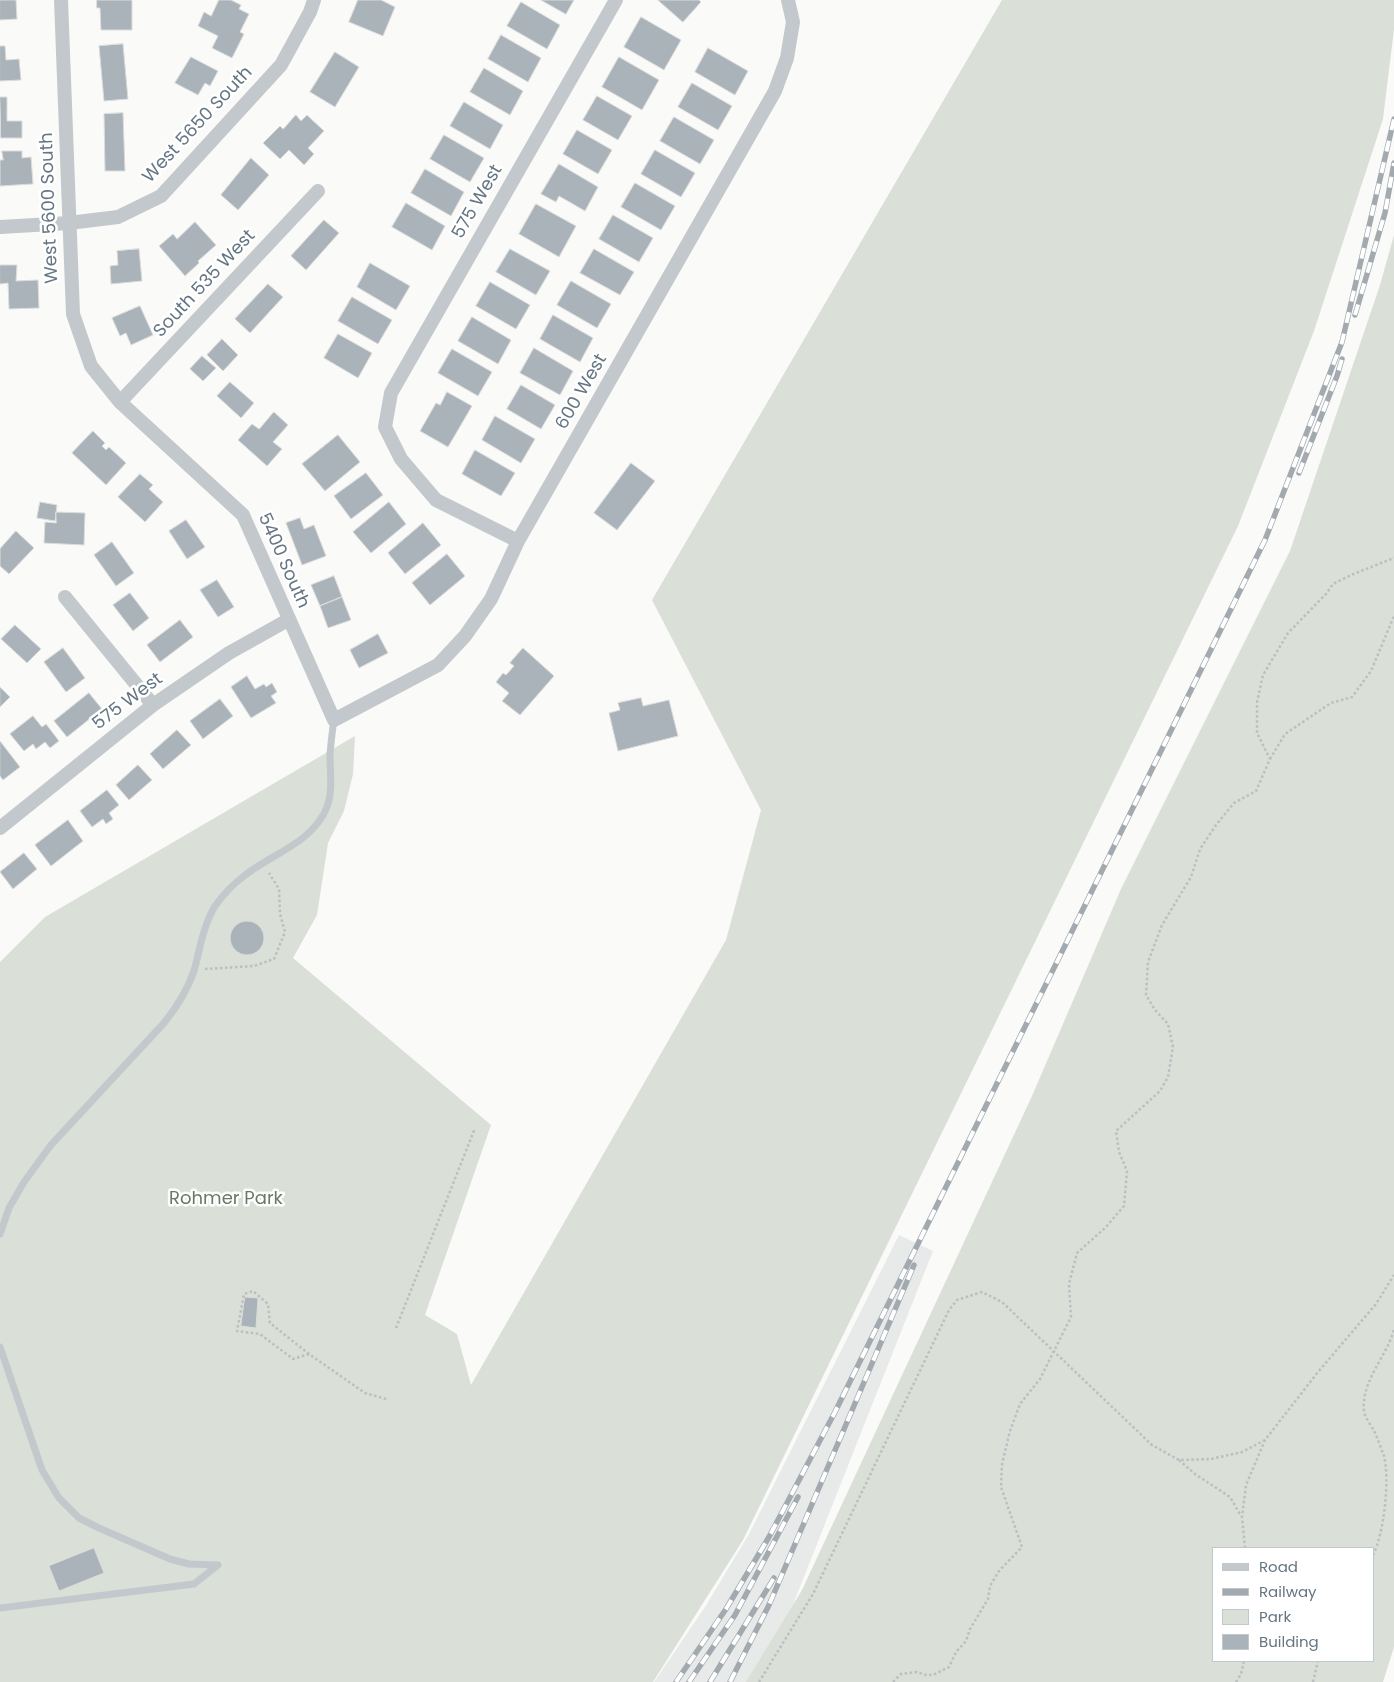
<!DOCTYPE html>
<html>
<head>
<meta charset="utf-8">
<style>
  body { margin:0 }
  #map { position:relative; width:1394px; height:1682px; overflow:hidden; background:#fafaf8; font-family:Poppins,sans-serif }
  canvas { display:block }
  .legend { position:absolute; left:1212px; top:1547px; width:162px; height:115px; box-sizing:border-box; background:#fff; border:1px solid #c1c8cd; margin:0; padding:6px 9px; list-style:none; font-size:15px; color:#657683 }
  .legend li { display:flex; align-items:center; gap:10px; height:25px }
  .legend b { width:25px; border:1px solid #c1c8cd }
</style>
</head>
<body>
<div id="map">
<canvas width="1394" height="1682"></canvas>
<ul class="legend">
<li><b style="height:6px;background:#c3c8cc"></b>Road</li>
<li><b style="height:6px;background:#a2aab0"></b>Railway</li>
<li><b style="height:14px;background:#dadfd7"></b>Park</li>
<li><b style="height:14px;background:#aab3b9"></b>Building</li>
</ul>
</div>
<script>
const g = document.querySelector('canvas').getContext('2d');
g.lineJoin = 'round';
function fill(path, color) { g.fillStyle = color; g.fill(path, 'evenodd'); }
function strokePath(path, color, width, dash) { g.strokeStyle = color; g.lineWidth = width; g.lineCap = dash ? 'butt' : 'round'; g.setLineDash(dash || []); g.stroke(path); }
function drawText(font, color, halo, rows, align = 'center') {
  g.font = font + ' Poppins,sans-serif'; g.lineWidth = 5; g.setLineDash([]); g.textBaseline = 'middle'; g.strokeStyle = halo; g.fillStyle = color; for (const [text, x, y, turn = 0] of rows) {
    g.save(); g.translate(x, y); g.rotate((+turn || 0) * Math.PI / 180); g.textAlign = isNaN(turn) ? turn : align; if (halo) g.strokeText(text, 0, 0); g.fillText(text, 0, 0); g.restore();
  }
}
fill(new Path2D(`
  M899 1235 933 1251 777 1645 759 1682H654L705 1607 749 1534Z`), '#e8e9e9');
fill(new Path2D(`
  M1002 0H1394V29L1383 119 1314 331 1238 526 743 1540 653 1682H0V962L45 917 355 736 353 774 344 811 328 843 317 915 293 958 491 1125 425 1315 457 1334 471 1385 726 940 761 810 652 600Z
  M1394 235V1647L1383 1682H746L802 1590 1032 1096 1121 889 1290 551 1380 285ZM1213 1548H1373V1661H1213Z`), '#dadfd7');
const building = new Path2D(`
  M0 0H16L17 19 0 20Z
  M97 0H132V30H101L100 8H97Z
  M219 0H231L241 5 239 9 249 14 240 32 244 34 232 58 212 48 218 36 198 26 204 12 211 16Z
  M358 0H381L395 7 383 36 349 22Z
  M541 0H574L566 14Z
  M658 0H699L701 2 683 22Z
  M521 2 560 25 547 49 507 26Z
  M641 17 681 40 664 70 624 47Z
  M501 35 541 58 528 82 488 59Z
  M123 44 128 99 104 101 99 46Z
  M0 46H5L6 60 19 59 21 80 0 81Z
  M708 48 748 71 735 95 695 72Z
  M335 52 359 67 335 107 310 92Z
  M191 57 218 71 210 86 205 83 198 95 175 83Z
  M619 57 659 80 642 110 602 87Z
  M484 68 523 91 510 115 470 92Z
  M692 83 732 106 718 130 678 107Z
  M597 96 632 116 618 140 583 120Z
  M0 97H7V121H22V138H1Z
  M464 102 503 125 490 149 450 126Z
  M123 113 125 171H105L104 114Z
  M296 115 301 121 307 115 324 131 308 148 314 154 304 165 289 150 280 159 263 143 280 126 283 129Z
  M674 117 714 140 700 164 660 141Z
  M577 130 612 150 598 174 563 154Z
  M444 135 484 158 470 182 430 159Z
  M655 150 695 173 681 197 641 174Z
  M2 151H22V158L31 157 33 184 0 186V160H3Z
  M251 158 269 175 238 210 221 195Z
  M559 164 598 187 585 211 559 196 556 202 541 194Z
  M425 169 464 192 451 216 411 193Z
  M635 183 675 206 661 230 621 207Z
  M406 203 445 226 432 250 392 227Z
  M536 204 576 226 559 257 519 234Z
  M613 215 653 238 639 262 599 239Z
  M324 220 339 233 306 270 291 256Z
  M195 222 216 245 198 261 199 263 185 276 159 246 173 234 177 239Z
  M139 249 142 281 111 284 110 266 118 265 117 251Z
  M510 249 550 271 536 295 496 272Z
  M594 249 634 272 620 295 580 273Z
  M370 263 410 286 396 310 357 287Z
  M0 265H17L16 281 38 280 39 308 9 309 8 283 0 284Z
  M571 281 611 304 597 328 557 305Z
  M490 282 530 305 516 329 476 306Z
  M268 284 283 297 250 333 235 319Z
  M352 297 392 320 378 344 338 321Z
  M140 306 153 335 131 345 126 333 120 336 112 318Z
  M553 315 593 338 580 362 540 339Z
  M472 317 511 340 498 364 458 341Z
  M338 334 372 353 358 378 324 358Z
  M222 339 238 355 223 371 207 355Z
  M534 348 573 371 560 395 520 373Z
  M452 349 492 372 478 396 438 373Z
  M202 356 216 368 203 381 190 369Z
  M230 382 254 403 241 418 217 396Z
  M521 385 555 405 541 429 507 409Z
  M447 392 472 406 448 447 420 431 436 403 440 405Z
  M274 412 288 425 273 442 282 449 267 466 238 440 252 424 259 429Z
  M495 416 535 439 521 463 482 440Z
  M93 431 105 443 102 446 106 450 109 447 126 463 106 485 72 453Z
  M338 435 360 462 325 491 302 464Z
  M475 450 515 473 501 496 462 474Z
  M631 463 655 481 617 530 594 513Z
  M366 473 383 495 351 519 334 496Z
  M140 474 153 485 149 489 163 502 145 522 118 497Z
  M40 502 57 505 55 521 37 518Z
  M389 502 406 524 371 553 353 532Z
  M56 512 85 513 84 545 44 543 45 522 56 523Z
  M300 518 304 529 314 525 326 556 302 565 286 523Z
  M186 520 205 547 187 559 169 531Z
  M423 523 441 545 405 574 388 553Z
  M16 531 34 548 9 574 0 566V549Z
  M112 542 134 573 116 586 94 555Z
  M447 554 465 576 430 605 412 583Z
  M334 576 342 597 320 606 311 585Z
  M217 580 234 607 218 617 200 590Z
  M130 593 149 618 133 631 113 605Z
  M342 597 351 620 328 628 320 606Z
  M180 620 193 637 160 662 147 645Z
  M15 625 41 649 27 663 1 639Z
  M378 634 388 653 359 668 350 650Z
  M63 648 85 678 66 692 44 662Z
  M523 648 554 676 520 715 502 701 509 693 496 682 503 673 506 675 514 666 510 663Z
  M247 676 255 689 264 684 266 687 272 683 277 692 271 696 276 703 251 718 231 687Z
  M0 687 10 697 0 707Z
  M89 693 102 709 67 737 54 721Z
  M641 698 643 706 669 700 678 736 618 751 609 713 620 710 618 703Z
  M220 699 233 716 203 739 190 721Z
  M33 716 42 727 46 724 59 741 50 748 45 742 36 749 33 744 24 751 10 734Z
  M177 730 191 745 163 769 150 754Z
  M0 741 20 767 3 780 0 776Z
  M138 765 152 780 129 800 116 785Z
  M107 790 119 805 109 813 113 819 106 824 103 819 92 827 80 811Z
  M68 820 83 841 51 866 35 845Z
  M24 853 37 869 13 889 0 872Z
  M230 938a17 17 0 1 1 34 0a17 17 0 1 1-34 0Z
  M245 1297 258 1298 256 1328 241 1326Z
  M94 1548 104 1573 59 1591 49 1566Z`);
fill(building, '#aab3b9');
strokePath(building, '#dcdcda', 1);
strokePath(new Path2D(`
  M1270 759 1285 734 1331 703 1352 697 1371 671 1394 616
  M205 969 254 966 274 959 285 932 280 914 279 889 269 873
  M396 1328 475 1128
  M309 1354 293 1359 260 1334 237 1331 244 1294 253 1291 268 1304 270 1323 309 1354 365 1393 386 1399
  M1179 1460 1195 1474 1230 1497 1241 1516
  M1245 1548 1242 1517 1246 1485 1265 1440 1318 1372 1376 1304 1394 1275
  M1373 1555C1384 1534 1390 1479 1384 1456 1381 1448 1378 1439 1374 1431 1371 1425 1365 1418 1364 1411 1361 1380 1387 1357 1394 1329
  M759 1682 813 1594 949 1310 957 1300 982 1292 1002 1302 1152 1445 1179 1460 1211 1459 1242 1452 1265 1440
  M893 1682 901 1674 917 1672 926 1675H933L949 1667 956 1652 966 1641 970 1629 988 1599 990 1586 999 1571 1022 1547 1001 1487 1002 1464 1010 1431 1020 1404 1040 1379 1071 1317 1069 1284 1077 1253 1105 1228 1124 1206 1127 1171 1119 1152 1116 1131 1160 1091 1168 1077 1173 1047 1168 1024 1155 1010 1146 995 1148 962 1162 925 1191 877 1200 849 1216 825 1234 803 1256 791 1270 759 1257 733V702L1263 675 1288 633 1326 594 1333 584 1351 575 1394 558
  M1236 1682 1241 1674 1244 1661
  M1313 1682 1318 1661`), '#bbbfc2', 2.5, [2.5, 2.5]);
strokePath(new Path2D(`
  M0 1234 9 1208 24 1182 51 1145 164 1023C177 1007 187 991 194 971 200 949 203 926 215 906 223 895 233 884 244 876 271 854 313 843 327 807 333 791 330 772 330 754 331 743 332 732 334 720
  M0 1347 42 1470 59 1498 79 1518 99 1528 170 1559 189 1564 218 1565 194 1584 0 1608`), '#c3c8cc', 7);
strokePath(new Path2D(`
  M61 0 73 314 91 366 120 402 243 515 334 720 438 665 465 636 491 599 518 541 775 91 787 58 793 22 788 0
  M0 227 69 223 118 217 161 196 281 65 310 12 314 0
  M120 402 318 191
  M518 541 436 500 401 459 385 427 391 393 616 0
  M65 597 153 705
  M0 828 153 705 229 653 288 620`), '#c3c8cc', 14);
const rail = new Path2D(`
  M1355 315 1385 213 1394 163
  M1299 473 1337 376 1342 359
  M676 1682 726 1609 769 1537 835 1412 1265 540 1342 342 1394 119
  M689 1682 735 1615 798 1497
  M710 1682 774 1578
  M730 1682 769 1605 914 1265`);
strokePath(rail, '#a2aab0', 5.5);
strokePath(rail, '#fff', 4, [11]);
drawText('18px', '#657683', '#fff', [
  ["West 5650 South",198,125,-47],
  ["575 West",478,202,-60],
  ["West 5600 South",50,208,-92],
  ["South 535 West",205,284,-47],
  ["600 West",582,392,-60],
  ["5400 South",283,561,66],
  ["575 West",128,702,-37]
]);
drawText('18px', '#687a64', '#fff', [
  ["Rohmer Park",226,1199]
]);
</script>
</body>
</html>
